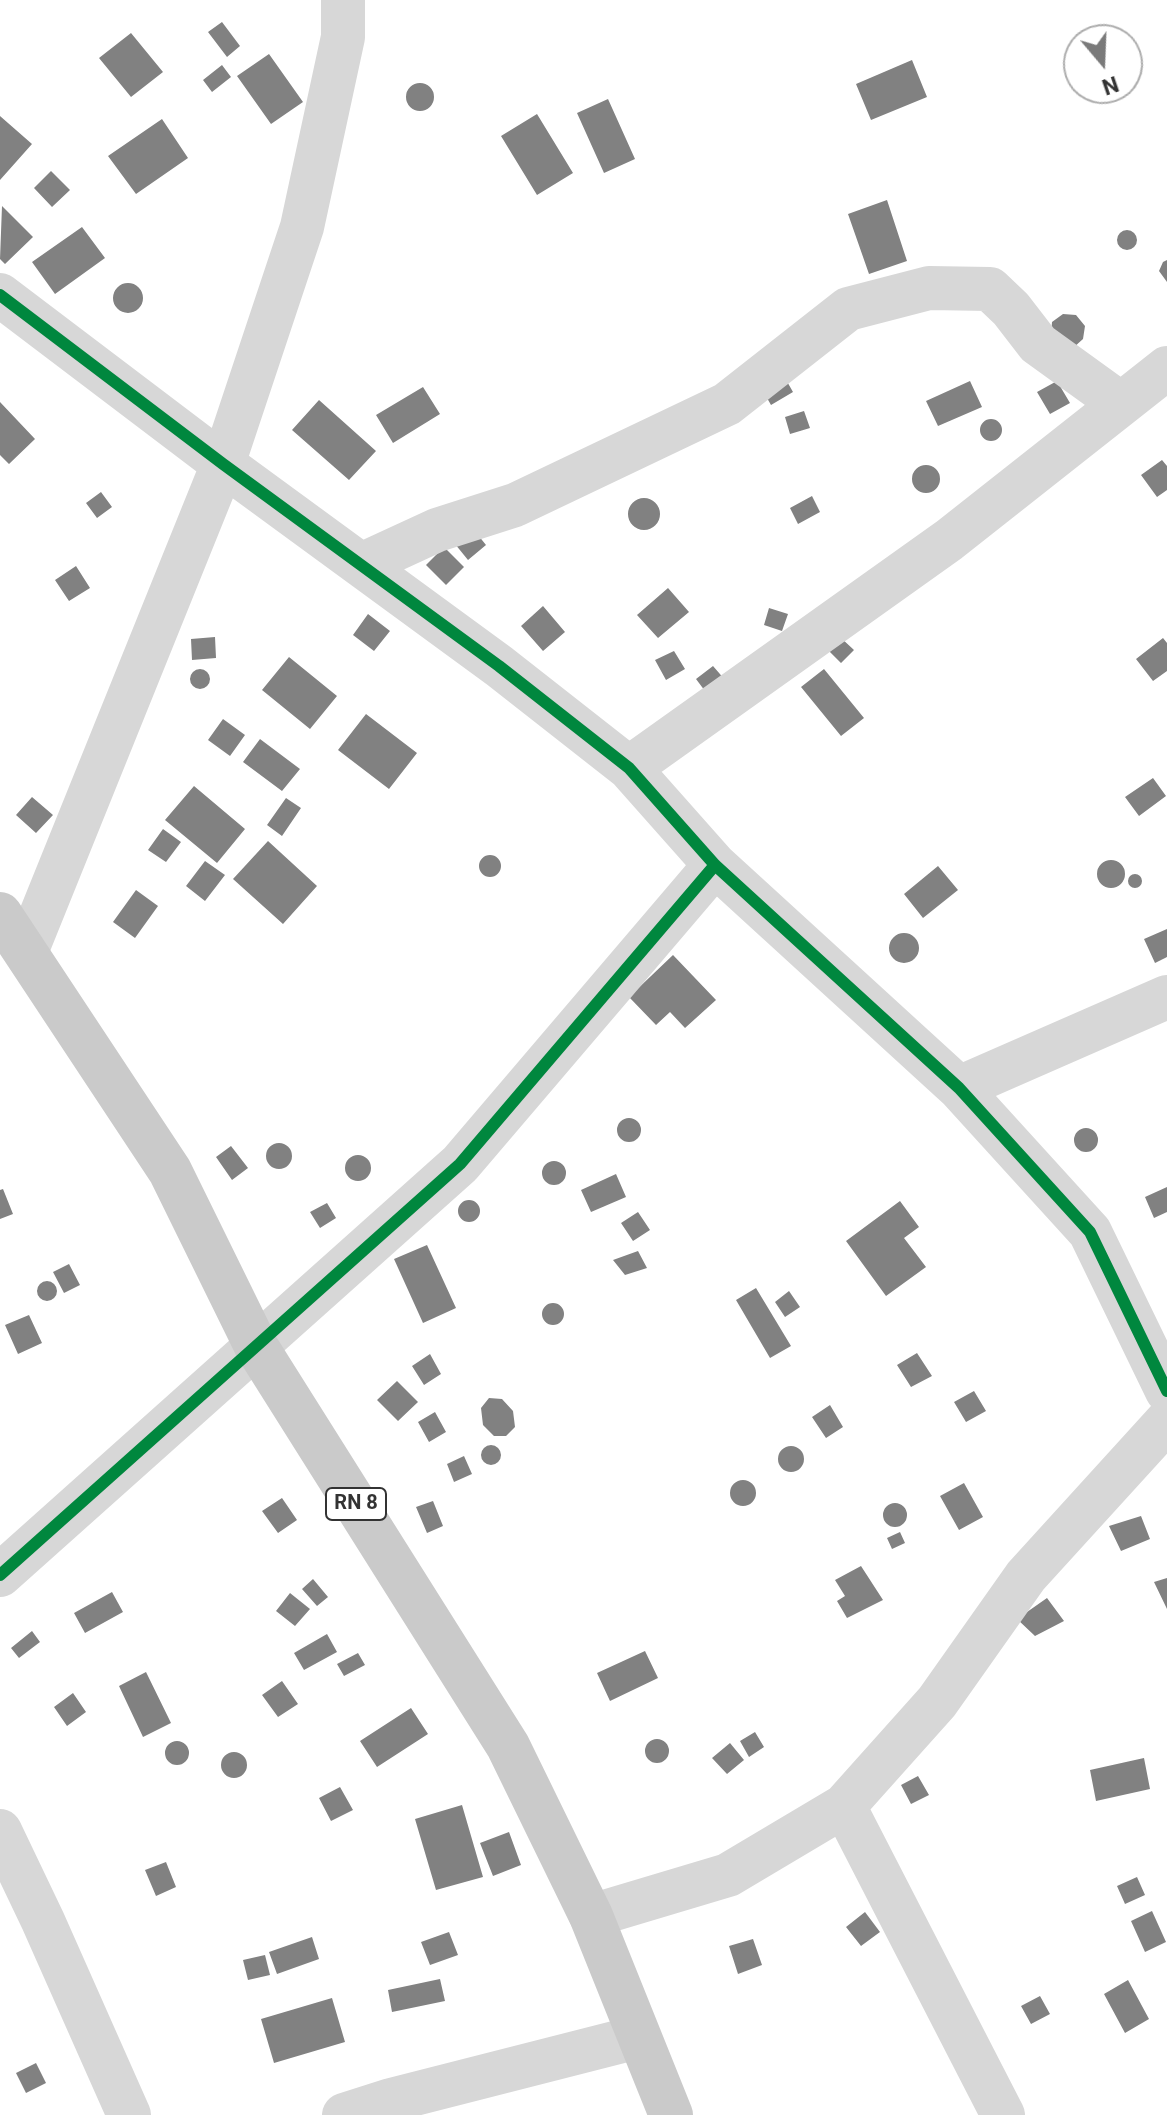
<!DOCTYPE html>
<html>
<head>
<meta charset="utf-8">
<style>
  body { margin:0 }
  #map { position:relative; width:1167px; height:2115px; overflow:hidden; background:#fff; font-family:Roboto,sans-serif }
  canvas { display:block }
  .north { position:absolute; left:1063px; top:24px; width:80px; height:80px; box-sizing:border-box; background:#fff; border:2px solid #adadad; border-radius:50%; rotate:161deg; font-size:22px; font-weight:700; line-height:32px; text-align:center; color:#333 }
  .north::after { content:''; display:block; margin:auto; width:28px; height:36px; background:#7a7a7a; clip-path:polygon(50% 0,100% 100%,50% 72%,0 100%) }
</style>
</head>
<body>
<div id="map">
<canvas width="1167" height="2115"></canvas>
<div class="north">N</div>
</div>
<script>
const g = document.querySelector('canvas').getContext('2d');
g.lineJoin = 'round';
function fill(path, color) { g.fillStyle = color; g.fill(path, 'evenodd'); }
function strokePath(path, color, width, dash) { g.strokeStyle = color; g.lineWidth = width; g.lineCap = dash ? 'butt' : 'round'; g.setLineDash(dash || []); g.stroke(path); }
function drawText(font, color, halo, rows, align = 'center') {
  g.font = font + ' Roboto,sans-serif'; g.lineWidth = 8; g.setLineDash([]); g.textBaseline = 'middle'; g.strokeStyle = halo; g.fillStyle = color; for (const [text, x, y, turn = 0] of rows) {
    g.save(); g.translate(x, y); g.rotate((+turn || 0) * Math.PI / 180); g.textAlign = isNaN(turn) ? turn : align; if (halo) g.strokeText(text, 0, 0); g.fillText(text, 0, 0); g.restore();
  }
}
fill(new Path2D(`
  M222 22 240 46 227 57 208 32Z
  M131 33 163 72 131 97 99 58Z
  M269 54 303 102 271 124 237 76Z
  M912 60 927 97 871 120 856 84Z
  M222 65 231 77 212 92 203 80Z
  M406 97a14 14 0 1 1 28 0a14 14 0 1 1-28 0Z
  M608 99 635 159 604 173 577 113Z
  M537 114 573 173 537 195 501 136Z
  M0 116 32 144 0 180Z
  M162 119 188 158 136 194 108 156Z
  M51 171 70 190 52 207 34 188Z
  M887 200 907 261 869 274 848 214Z
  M2 206 33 237 5 264 0 259Z
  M82 227 105 258 55 294 32 262Z
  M1117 240a10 10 0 1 1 20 0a10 10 0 1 1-20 0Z
  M1167 260V282L1159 271 1163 262Z
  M113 298a15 15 0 1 1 30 0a15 15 0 1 1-30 0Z
  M1063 314 1076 315 1085 326 1083 339 1073 348 1051 335 1052 322Z
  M781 371 793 392 771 405 759 384Z
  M970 381 982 407 938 426 926 401Z
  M1057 381 1070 403 1050 414 1037 392Z
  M423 387 440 414 393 443 376 415Z
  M319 400 376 451 349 480 292 430Z
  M0 402 35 439 9 464 0 455Z
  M804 411 810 428 790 434 785 417Z
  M980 430a11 11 0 1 1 22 0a11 11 0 1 1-22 0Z
  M1162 460 1167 466V490L1157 497 1141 475Z
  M912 479a14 14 0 1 1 28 0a14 14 0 1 1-28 0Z
  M101 492 112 507 97 518 86 503Z
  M812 496 820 512 798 524 790 508Z
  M628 514a16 16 0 1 1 32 0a16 16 0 1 1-32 0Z
  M474 530 486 545 468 560 455 544Z
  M444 547 464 567 446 585 426 565Z
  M76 566 90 588 69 601 55 580Z
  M668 588 689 612 658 638 637 615Z
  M543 606 565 632 543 651 521 626Z
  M769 608 788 614 782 631 764 625Z
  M368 614 390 631 374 651 353 635Z
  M215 637 216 658 192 660 191 639Z
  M840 637 854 650 841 663 827 649Z
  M1163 638 1167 643V671L1153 681 1136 659Z
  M674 651 685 669 666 680 655 660Z
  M289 657 337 696 310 729 262 690Z
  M713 666 726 681 708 695 696 679Z
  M190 679a10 10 0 1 1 20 0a10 10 0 1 1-20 0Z
  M824 669 864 718 841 736 801 687Z
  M366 714 417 753 389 789 338 750Z
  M223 719 245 735 230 756 208 740Z
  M260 739 300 769 282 791 243 762Z
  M1153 778 1166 796 1139 816 1125 797Z
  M194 786 245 829 217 863 165 820Z
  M32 797 53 815 36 833 16 815Z
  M286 798 301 808 282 836 267 825Z
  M163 829 181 842 166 862 148 850Z
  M268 841 317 886 283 924 233 879Z
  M479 866a11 11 0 1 1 22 0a11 11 0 1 1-22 0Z
  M1097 874a14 14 0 1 1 28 0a14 14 0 1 1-28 0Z
  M205 861 225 875 205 901 186 886Z
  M938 866 958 890 923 918 904 894Z
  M1128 881a7 7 0 1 1 14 0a7 7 0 1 1-14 0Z
  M136 890 158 906 135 938 113 922Z
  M1167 929V957L1155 963 1144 939Z
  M889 948a15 15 0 1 1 30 0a15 15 0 1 1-30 0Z
  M673 955 716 1000 685 1028 670 1012 656 1025 629 997Z
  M617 1130a12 12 0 1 1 24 0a12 12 0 1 1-24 0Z
  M1074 1140a12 12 0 1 1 24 0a12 12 0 1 1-24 0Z
  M266 1156a13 13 0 1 1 26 0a13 13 0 1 1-26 0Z
  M231 1146 248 1168 232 1180 216 1157Z
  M345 1168a13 13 0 1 1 26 0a13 13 0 1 1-26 0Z
  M542 1173a12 12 0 1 1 24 0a12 12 0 1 1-24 0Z
  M616 1174 626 1197 591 1212 581 1190Z
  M1167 1187V1212L1154 1218 1145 1197Z
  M3 1189 13 1214 0 1219V1190Z
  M458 1211a11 11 0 1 1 22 0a11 11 0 1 1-22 0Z
  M900 1201 919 1227 904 1238 926 1267 886 1296 846 1241Z
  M327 1203 336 1218 320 1228 310 1212Z
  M638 1212 650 1230 633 1241 621 1223Z
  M427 1245 456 1308 423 1323 394 1259Z
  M638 1251 647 1268 625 1275 613 1260Z
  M69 1264 80 1285 64 1293 53 1272Z
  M37 1291a10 10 0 1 1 20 0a10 10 0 1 1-20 0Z
  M756 1288 791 1346 770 1358 736 1300Z
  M789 1291 800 1307 785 1317 775 1302Z
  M542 1314a11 11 0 1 1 22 0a11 11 0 1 1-22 0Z
  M29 1315 42 1343 18 1354 5 1325Z
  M917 1353 932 1376 911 1387 897 1365Z
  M430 1354 441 1374 424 1385 412 1366Z
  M397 1381 418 1402 398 1421 377 1400Z
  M974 1391 986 1411 966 1422 954 1402Z
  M489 1398 502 1399 513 1411 515 1427 506 1436H494L483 1425 481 1408Z
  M830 1405 843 1427 826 1438 812 1417Z
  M435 1412 446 1432 429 1442 418 1422Z
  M481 1455a10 10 0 1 1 20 0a10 10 0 1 1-20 0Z
  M778 1459a13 13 0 1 1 26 0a13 13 0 1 1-26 0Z
  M464 1456 472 1474 454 1482 447 1464Z
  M730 1493a13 13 0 1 1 26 0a13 13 0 1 1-26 0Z
  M964 1483 983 1517 959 1530 940 1496Z
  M282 1498 297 1520 278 1533 262 1511Z
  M433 1501 443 1526 427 1533 416 1507Z
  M883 1515a12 12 0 1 1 24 0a12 12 0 1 1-24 0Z
  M1141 1516 1150 1539 1121 1551 1109 1526Z
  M900 1532 905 1543 892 1549 887 1538Z
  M861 1566 883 1600 847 1618 837 1601 845 1596 835 1580Z
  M1167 1578V1609L1154 1582Z
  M313 1579 328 1597 317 1606 302 1589Z
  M112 1592 123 1612 85 1633 74 1613Z
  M290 1593 310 1609 295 1626 276 1611Z
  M1047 1598 1064 1621 1035 1636 1017 1619Z
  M32 1631 40 1642 19 1658 11 1648Z
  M327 1634 337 1652 304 1670 294 1653Z
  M645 1651 658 1678 610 1701 597 1673Z
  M358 1653 365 1665 344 1676 337 1664Z
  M146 1672 171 1723 143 1737 119 1686Z
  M282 1681 298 1704 278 1717 262 1695Z
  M73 1693 86 1712 67 1726 54 1707Z
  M411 1708 428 1734 377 1767 360 1741Z
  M755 1732 764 1747 749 1757 740 1741Z
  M645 1751a12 12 0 1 1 24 0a12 12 0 1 1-24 0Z
  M165 1753a12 12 0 1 1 24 0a12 12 0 1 1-24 0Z
  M730 1743 744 1760 727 1774 712 1758Z
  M221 1765a13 13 0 1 1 26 0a13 13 0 1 1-26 0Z
  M1144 1758 1150 1789 1096 1801 1090 1770Z
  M918 1776 929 1795 911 1804 901 1785Z
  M340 1787 353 1810 331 1821 319 1798Z
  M462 1805 483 1877 436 1890 415 1819Z
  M509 1832 521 1865 493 1876 480 1843Z
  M166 1862 176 1887 156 1896 145 1870Z
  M1137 1877 1145 1895 1125 1904 1117 1886Z
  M1152 1911 1166 1942 1145 1952 1131 1921Z
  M865 1912 880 1932 861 1946 846 1927Z
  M449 1932 458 1955 430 1965 421 1942Z
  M312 1937 319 1959 277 1974 269 1952Z
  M753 1939 762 1965 738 1974 729 1946Z
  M265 1955 270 1975 248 1980 243 1960Z
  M440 1979 445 2001 392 2012 388 1990Z
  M1128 1980 1149 2019 1125 2033 1104 1994Z
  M1040 1996 1050 2014 1031 2024 1021 2006Z
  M332 1998 345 2042 274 2063 261 2019Z
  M36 2063 46 2083 26 2093 16 2073Z`), '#818181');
strokePath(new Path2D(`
  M0 295 223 464 499 666 629 768 715 865 959 1088 1090 1232 1167 1391
  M361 565 437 530 515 505 727 404 848 309 929 288 990 289 1011 309 1038 344 1121 404
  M629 768 949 540 1167 368
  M26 952 223 464 302 227 343 37V0
  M959 1088 1167 997
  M0 1575 460 1164 715 865
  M844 1806 1003 2115
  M0 1831 43 1921 129 2115
  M591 1916 728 1875 844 1806 937 1702 1026 1576 1167 1421
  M344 2115 391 2100 638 2037`), '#d7d7d7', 44);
strokePath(new Path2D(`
  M0 914 170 1171 256 1346 508 1746 591 1916 671 2115`), '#cacaca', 44);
strokePath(new Path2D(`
  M0 295 223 464 499 666 629 768 715 865 959 1088 1090 1232 1167 1391
  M0 1575 460 1164 715 865`), '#00873e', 12);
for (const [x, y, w] of [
  [356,1504,60]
]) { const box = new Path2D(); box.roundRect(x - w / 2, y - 16, w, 32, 6); g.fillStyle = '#fff'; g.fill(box); strokePath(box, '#333', 2); }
drawText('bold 20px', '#333', null, [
  ["RN 8",356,1504]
]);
</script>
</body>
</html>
